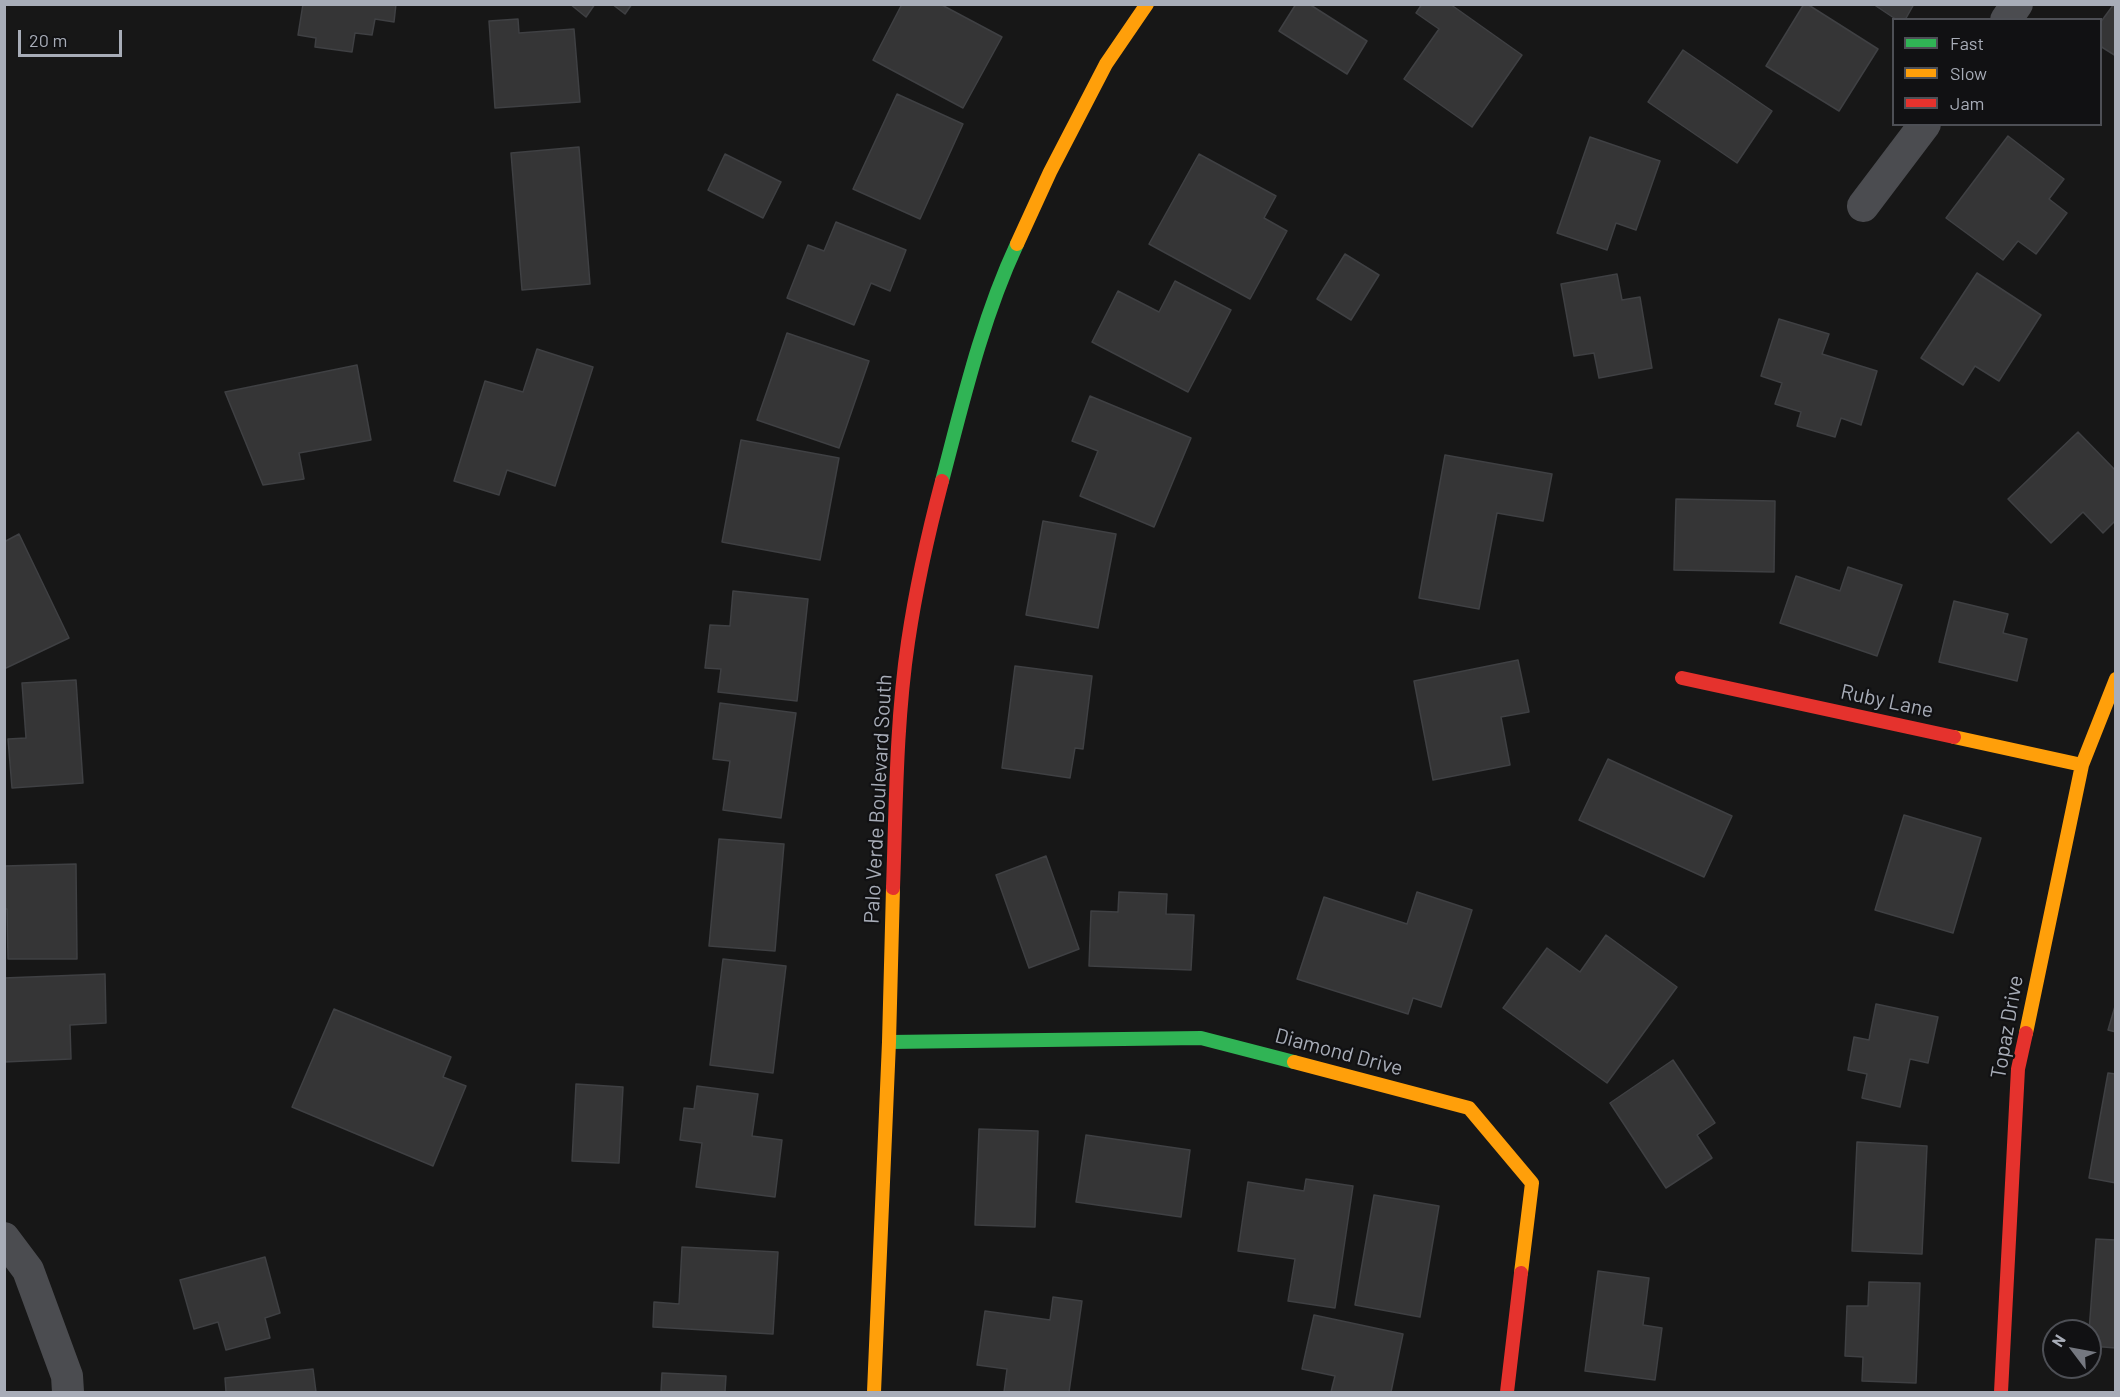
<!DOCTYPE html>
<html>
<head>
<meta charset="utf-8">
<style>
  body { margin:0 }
  #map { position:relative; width:2120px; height:1397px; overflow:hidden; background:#171717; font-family:Barlow,sans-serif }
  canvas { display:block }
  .frame { position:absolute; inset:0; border:6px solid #a8adb8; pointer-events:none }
  .legend { position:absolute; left:1892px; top:18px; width:210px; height:108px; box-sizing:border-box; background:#111113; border:2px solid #4d4f55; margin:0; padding:8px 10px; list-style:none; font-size:18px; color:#a8adb8 }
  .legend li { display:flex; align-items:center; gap:12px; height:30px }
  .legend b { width:30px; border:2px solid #4d4f55 }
  .north { position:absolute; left:2042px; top:1319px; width:60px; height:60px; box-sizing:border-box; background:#111113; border:2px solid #4d4f55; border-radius:50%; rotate:302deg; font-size:16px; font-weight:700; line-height:24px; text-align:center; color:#a8adb8 }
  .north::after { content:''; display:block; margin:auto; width:21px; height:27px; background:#757880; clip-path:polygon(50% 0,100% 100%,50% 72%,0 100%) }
  .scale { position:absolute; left:18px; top:30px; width:104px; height:27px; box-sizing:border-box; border:3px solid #a8adb8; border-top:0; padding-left:8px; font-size:18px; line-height:21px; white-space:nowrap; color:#a8adb8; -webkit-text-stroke:4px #111113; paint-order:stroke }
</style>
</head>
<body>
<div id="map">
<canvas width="2120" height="1397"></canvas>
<div class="frame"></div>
<ul class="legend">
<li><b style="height:8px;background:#30b455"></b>Fast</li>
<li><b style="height:8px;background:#ff9f0a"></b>Slow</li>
<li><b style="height:8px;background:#e5322d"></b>Jam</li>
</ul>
<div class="north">N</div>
<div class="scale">20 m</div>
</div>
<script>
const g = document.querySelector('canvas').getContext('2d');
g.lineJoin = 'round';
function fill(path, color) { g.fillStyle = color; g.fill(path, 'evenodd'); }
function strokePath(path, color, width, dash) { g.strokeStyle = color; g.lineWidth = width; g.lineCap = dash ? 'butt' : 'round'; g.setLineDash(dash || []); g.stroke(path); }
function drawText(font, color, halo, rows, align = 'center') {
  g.font = font + ' Barlow,sans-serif'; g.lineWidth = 4.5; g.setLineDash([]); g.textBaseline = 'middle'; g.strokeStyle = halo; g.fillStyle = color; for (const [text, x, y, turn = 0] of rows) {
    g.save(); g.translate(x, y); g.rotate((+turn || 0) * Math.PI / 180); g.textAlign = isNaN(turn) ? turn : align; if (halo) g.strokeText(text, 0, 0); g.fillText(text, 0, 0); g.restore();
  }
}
const building = new Path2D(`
  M303 4H396L394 22 375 19 372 35 355 33 352 52 315 47 316 38 298 35Z
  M570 4H595L586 17Z
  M612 4H632L625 14Z
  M902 4H940L1002 37 963 108 873 60Z
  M1296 4H1309L1367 41 1347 74 1279 31Z
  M1422 4H1450L1522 55 1472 127 1404 79 1439 29 1416 13Z
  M1804 4H1807L1878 49 1839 111 1766 66Z
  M1873 4H1914L1905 20H1897Z
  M2114 4H2116V56L2100 46V23Z
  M518 19 519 33 574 29 580 102 495 108 489 21Z
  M1683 50 1772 111 1737 163 1648 102Z
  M897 94 963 124 920 219 853 189Z
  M2008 136 2064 179 2049 199 2067 213 2036 254 2018 241 2003 260 1946 218Z
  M1590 137 1660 161 1636 230 1616 223 1607 250 1557 233Z
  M579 147 590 284 522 290 511 153Z
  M725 154 781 182 763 218 708 190Z
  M1199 154 1276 196 1264 218 1287 231 1250 299 1149 244Z
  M836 222 906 250 890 291 871 283 854 325 787 298 808 245 824 251Z
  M1345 254 1379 275 1351 320 1317 299Z
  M1977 273 2041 315 1999 381 1975 366 1963 385 1921 358Z
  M1617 274 1622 300 1640 297 1652 368 1599 378 1594 353 1574 356 1561 284Z
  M1175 281 1231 310 1188 392 1092 342 1118 291 1159 312Z
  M1779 319 1829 334 1822 354 1877 371 1861 425 1841 418 1835 437 1797 426 1801 412 1775 404 1782 383 1761 376Z
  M787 333 869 361 839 448 757 420Z
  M537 349 593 367 555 486 507 470 499 495 454 481 485 381 523 392Z
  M357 365 371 440 299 453 304 479 263 485 225 392Z
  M1090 396 1191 438 1154 527 1080 496 1098 451 1072 441Z
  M2078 432 2116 471V520L2103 533 2083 512 2051 543 2008 499Z
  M741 440 839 458 820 560 722 542Z
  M1445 455 1552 474 1543 521 1497 513 1479 609 1419 598Z
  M1676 499 1775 501 1774 572 1674 570Z
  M1043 521 1116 534 1098 628 1026 615Z
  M19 534 69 638 4 669V542Z
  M1848 567 1902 585 1877 656 1780 623 1796 576 1840 591Z
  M733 591 808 599 797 701 718 692 721 669 705 668 710 625 730 626Z
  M1954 601 2008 614 2003 633 2027 639 2017 681 1939 662Z
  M1518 660 1529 712 1501 717 1510 765 1433 780 1414 681Z
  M1015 666 1092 676 1083 749 1075 748 1070 778 1002 768Z
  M76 680 83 783 12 788 8 739 26 738 22 683Z
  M720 703 796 713 781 818 723 810 730 761 713 759Z
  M1608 759 1732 816 1704 877 1579 820Z
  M1904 815 1981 838 1953 933 1875 910Z
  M719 839 784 844 775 951 709 946Z
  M1046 856 1079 949 1029 968 996 875Z
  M76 864 77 959H8L7 909H4V866Z
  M1119 892 1167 894 1166 914 1194 915 1191 970 1089 966 1091 911 1118 912Z
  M1417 892 1472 910 1441 1007 1413 998 1408 1014 1297 979 1324 897 1407 924Z
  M1606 935 1677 987 1607 1083 1503 1008 1547 948 1580 972Z
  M723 959 786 966 773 1073 710 1065Z
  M105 974 106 1023 70 1025 71 1059 4 1062V978Z
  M2116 1003V1032L2108 1030Z
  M1876 1004 1938 1017 1928 1063 1910 1059 1900 1107 1862 1098 1867 1074 1848 1070 1854 1037 1869 1040Z
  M334 1009 451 1057 443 1077 466 1086 433 1166 292 1107Z
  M1673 1060 1715 1123 1697 1135 1712 1158 1666 1188 1610 1103Z
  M2108 1073 2116 1074V1183L2089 1178Z
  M576 1084 623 1087 619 1163 572 1161Z
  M697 1086 758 1094 752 1136 782 1140 775 1197 696 1187 702 1143 680 1140 684 1108 694 1109Z
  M979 1129 1038 1131 1035 1227 975 1225Z
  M1086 1135 1190 1150 1181 1217 1076 1202Z
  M1857 1142 1927 1146 1922 1254 1852 1251Z
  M1306 1179 1353 1186 1335 1308 1288 1301 1295 1259 1238 1251 1248 1182 1304 1191Z
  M1374 1195 1439 1206 1420 1317 1355 1305Z
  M2096 1239 2116 1240V1348L2090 1346 2089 1331Z
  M682 1247 778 1252 773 1334 653 1327 654 1302 679 1304Z
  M265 1257 280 1313 265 1318 270 1338 226 1350 218 1322 194 1329 180 1280Z
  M1598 1271 1649 1278 1643 1325 1662 1328 1655 1380 1585 1371Z
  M1869 1282 1920 1283 1916 1383 1862 1381 1863 1357 1845 1356 1847 1306H1868Z
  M1053 1297 1082 1301 1069 1392H1004L1007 1369 977 1365 985 1311 1050 1320Z
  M1314 1315 1403 1334 1391 1392H1331L1335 1376 1302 1369Z
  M313 1369 316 1392H226L225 1378Z
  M662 1373 726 1376 725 1392H661Z`);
fill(building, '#353536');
strokePath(building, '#3f4043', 1.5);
strokePath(new Path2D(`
  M2006 20 2017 4
  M1863 206 1925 124
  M4 1238 28 1270 67 1376 68 1392`), '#4b4c50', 32);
strokePath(new Path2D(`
  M942 481C963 401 982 319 1017 244
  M889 1042 1201 1038 1294 1062`), '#30b455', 14);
strokePath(new Path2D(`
  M1017 244 1050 172 1106 64 1147 4
  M1954 737 2082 765
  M2026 1033 2082 765 2116 679
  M1294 1062 1469 1108 1532 1183 1521 1273
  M874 1392 889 1042 893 888`), '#ff9f0a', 14);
strokePath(new Path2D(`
  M1682 678 1954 737
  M893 888C896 806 896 723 908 642 916 588 928 534 942 481
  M1507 1392 1521 1273
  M2001 1392 2018 1069 2026 1033`), '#e5322d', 14);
drawText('21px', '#a8adb8', '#111113', [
  ["Ruby Lane",1887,701,12],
  ["Palo Verde Boulevard South",878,799,-87],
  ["Topaz Drive",2007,1027,-80],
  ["Diamond Drive",1339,1052,15]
]);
</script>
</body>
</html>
